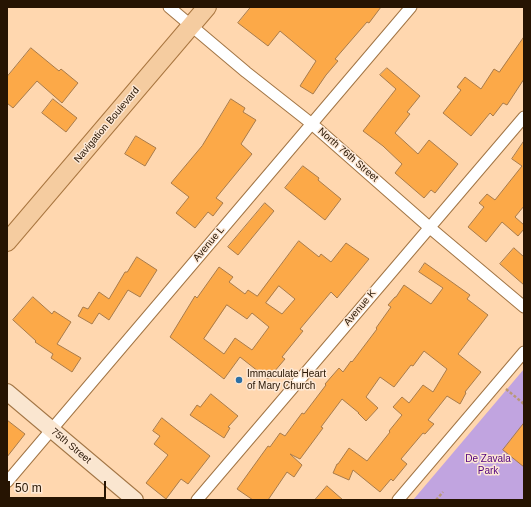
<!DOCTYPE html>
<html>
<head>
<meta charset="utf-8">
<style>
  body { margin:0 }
  #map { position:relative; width:531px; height:507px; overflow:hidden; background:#ffd7af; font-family:Arial,sans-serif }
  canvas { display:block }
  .frame { position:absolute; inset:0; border:8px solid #261402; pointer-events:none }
  .scale { position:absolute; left:8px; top:481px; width:98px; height:18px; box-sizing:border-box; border:2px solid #261402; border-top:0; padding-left:5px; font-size:12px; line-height:14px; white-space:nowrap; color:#261402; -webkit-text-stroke:3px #fde8d5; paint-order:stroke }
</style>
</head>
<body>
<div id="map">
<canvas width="531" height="507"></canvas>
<div class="frame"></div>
<div class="scale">50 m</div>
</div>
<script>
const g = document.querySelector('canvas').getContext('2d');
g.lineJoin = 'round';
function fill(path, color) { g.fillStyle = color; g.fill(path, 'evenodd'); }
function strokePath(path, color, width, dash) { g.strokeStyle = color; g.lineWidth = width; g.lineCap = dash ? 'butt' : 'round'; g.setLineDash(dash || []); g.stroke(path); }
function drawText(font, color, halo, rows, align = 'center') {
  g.font = font + ' Arial,sans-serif'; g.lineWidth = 3; g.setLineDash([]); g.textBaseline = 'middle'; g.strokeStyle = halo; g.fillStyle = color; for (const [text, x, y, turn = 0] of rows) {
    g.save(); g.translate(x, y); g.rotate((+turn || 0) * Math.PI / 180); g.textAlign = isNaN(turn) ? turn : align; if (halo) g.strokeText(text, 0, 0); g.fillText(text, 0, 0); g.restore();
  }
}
fill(new Path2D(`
  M524 369V500H413Z`), '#c1a4e0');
const building = new Path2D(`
  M251 7H381L369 23 367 22 335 59 338 61 326 75 313 94 300 86 316 61 280 31 268 46 238 23Z
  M524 37V79L507 105 503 103 493 116 490 113 471 136 443 113 461 90 457 87 465 77 481 89 494 69 499 72Z
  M31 48 59 71 61 69 78 83 62 103 37 81 13 108 7 103V77Z
  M387 68 420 96 407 112 410 114 395 133 418 154 429 140 458 164 435 193 431 190 424 198 395 173 402 164 383 146 363 131 396 89 380 75Z
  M53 99 77 118 66 132 42 113Z
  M231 99 245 108 243 112 256 120 241 144 252 154 216 198 223 203 213 216 208 212 195 228 176 213 189 197 171 183 202 146Z
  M136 136 156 148 145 166 125 154Z
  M524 141V206L515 217 524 225V229L518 236 502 222 486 242 468 227 484 207 479 203 487 194 495 200 522 166 512 159Z
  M303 166 319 178 318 180 341 199 325 220 285 188Z
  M265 203 274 211 238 255 228 247Z
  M299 241 319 257 321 254 331 262 346 243 369 259 337 298 331 292 300 329 303 331 282 357 285 359 268 379 240 357 224 379 170 337 195 296 197 298 219 267 233 277 229 282 245 294 248 290 257 296ZM279 286 295 299 282 314 266 303ZM227 305 247 319 252 313 269 327 252 350 235 338 224 354 204 339Z
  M514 248 524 257V285L500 264Z
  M137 257 157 270 140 297 128 290 109 320 99 313 92 324 78 316 83 307 88 309 99 292 109 299 125 272H127Z
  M425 263 470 295 467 299 488 315 458 354 481 372 465 392 466 393 460 404 447 396 428 420 434 424 425 434 423 433 401 459 407 464 393 481 391 479 380 492 353 470 349 480 333 473 337 464H338L349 448 367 461 390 432 389 431 402 415 393 407 402 397 409 403 423 385 433 392 447 369 424 351 413 366 411 365 394 387 380 377 366 397 378 408 366 421 358 413H359L342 399 321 427 323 428 300 459 290 454 302 465 294 477 287 472 268 500H253L237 489 268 446 270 447 280 433 285 436 302 413 304 414 326 385 325 384 339 368 343 372 351 361 352 362 377 329 376 328 391 307 388 305 395 297H396L404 285 431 304 443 288 419 272Z
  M33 297 52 314 54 311 71 322 57 344 81 358 72 372 51 358 53 354 35 342 36 341 13 320Z
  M211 394 238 416 228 427 230 428 224 438 190 415 197 405 200 407Z
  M162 418 210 456 188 484 181 479 166 499 146 483 168 455 154 444 160 436 153 431Z
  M7 420 25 434 7 457Z
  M524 423V467L503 450Z
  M327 486 343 500H315Z`);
fill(building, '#fca948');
strokePath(building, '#a87b4b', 1);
const minor = new Path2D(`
  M169 7 246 72 312 124 429 227 524 307
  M7 482 411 7
  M197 500 524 117
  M398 500 524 352`);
const secondary = new Path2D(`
  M7 392 135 500`);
const primary = new Path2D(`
  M7 242 207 7`);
strokePath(minor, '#a27545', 13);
strokePath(secondary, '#a27545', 18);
strokePath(primary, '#a97640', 20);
strokePath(new Path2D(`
  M506 389 524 404
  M436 500 443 492`), '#b99877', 2.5, [3, 2]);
strokePath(minor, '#fff', 11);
strokePath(secondary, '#fae6d0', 16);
strokePath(primary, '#f5cca0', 18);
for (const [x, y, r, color] of [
  [239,380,4,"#2d70a5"]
]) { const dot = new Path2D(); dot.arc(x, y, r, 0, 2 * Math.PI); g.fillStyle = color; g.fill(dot); strokePath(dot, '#fde8d5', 1.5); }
drawText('10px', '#261402', '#fde8d5', [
  ["Navigation Boulevard",107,125,-50],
  ["North 76th Street",348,155,41],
  ["Avenue L",209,244,-50],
  ["Avenue K",360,308,-50],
  ["75th Street",71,446,40]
]);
drawText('10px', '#261402', '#fde8d5', [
  ["Immaculate Heart",247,374],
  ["of Mary Church",247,386]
], 'left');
drawText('10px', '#51007e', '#fde8d5', [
  ["De Zavala",488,459],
  ["Park",488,471]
]);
</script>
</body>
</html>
